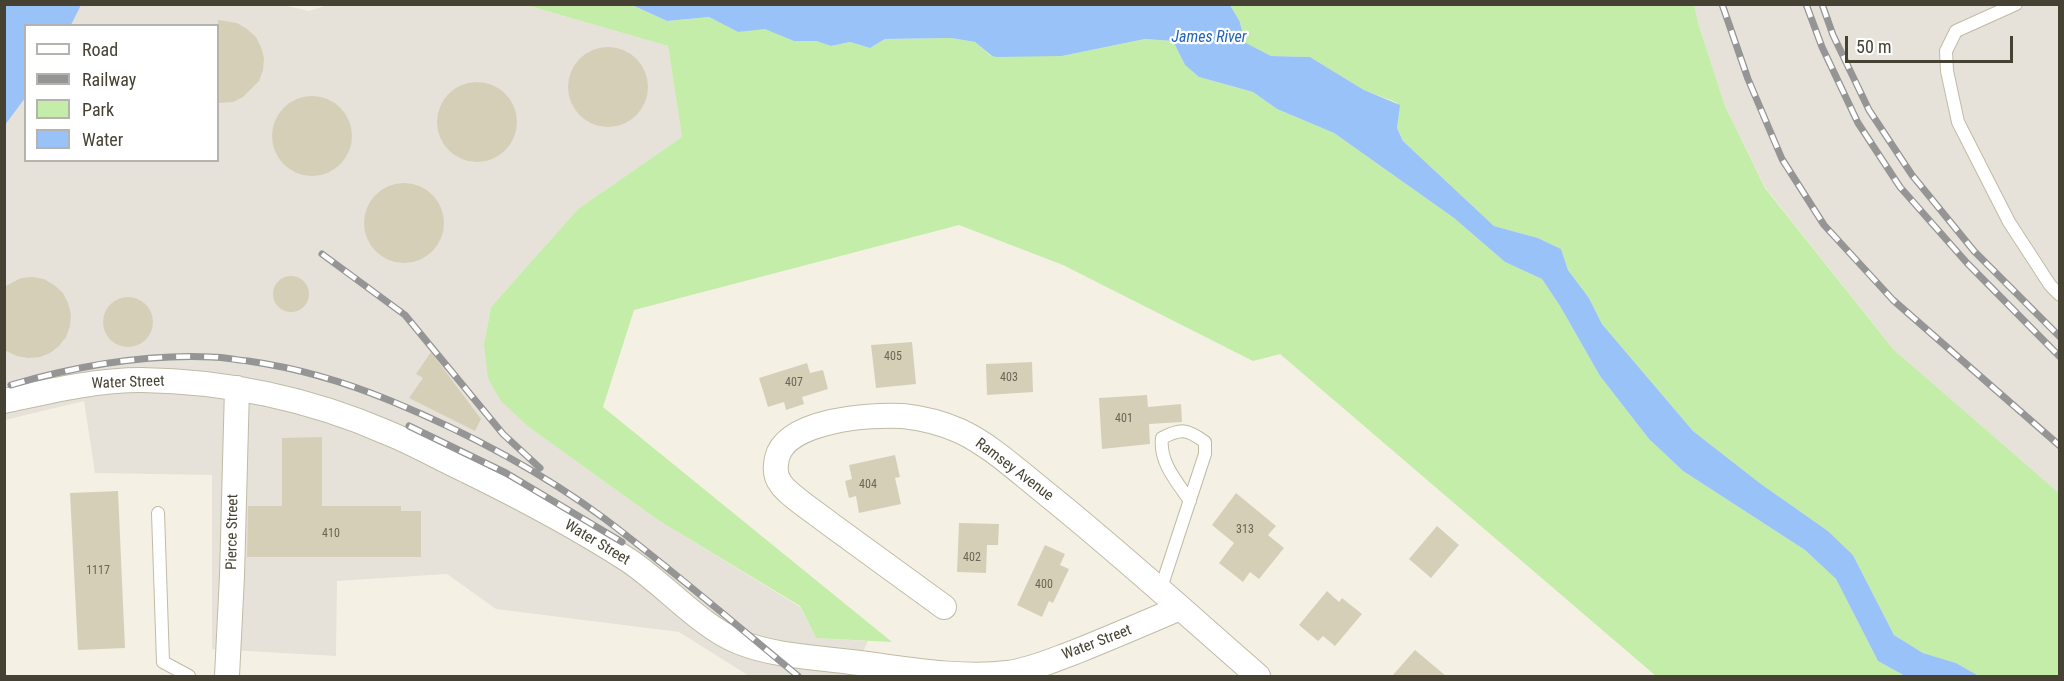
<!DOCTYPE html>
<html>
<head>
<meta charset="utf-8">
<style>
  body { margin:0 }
  #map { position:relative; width:2064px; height:681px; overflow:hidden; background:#f4f1e4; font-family:"Roboto Condensed",sans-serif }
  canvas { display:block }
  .frame { position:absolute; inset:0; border:6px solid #464233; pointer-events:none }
  .legend { position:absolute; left:24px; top:24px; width:195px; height:138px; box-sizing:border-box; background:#fff; border:2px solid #b5b3ad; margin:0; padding:8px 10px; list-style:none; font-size:18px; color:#464233 }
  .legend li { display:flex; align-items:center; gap:12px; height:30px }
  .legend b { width:30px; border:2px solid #b5b3ad }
  .scale { position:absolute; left:1845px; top:36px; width:168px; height:27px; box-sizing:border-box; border:3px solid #464233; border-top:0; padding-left:8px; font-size:18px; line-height:21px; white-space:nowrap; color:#464233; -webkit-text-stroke:4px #fff; paint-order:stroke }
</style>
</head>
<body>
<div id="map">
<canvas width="2064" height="681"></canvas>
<div class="frame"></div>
<ul class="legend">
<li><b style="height:8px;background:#fff"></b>Road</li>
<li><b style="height:8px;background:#959595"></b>Railway</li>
<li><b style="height:16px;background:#c3eda8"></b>Park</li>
<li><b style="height:16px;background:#99c3f8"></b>Water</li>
</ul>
<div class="scale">50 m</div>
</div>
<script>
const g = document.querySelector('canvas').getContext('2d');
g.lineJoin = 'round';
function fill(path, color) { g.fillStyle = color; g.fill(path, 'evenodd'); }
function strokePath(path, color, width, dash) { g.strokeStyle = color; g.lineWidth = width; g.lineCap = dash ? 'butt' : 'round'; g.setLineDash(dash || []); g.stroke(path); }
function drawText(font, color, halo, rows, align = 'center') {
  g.font = font + ' "Roboto Condensed",sans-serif'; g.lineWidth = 4.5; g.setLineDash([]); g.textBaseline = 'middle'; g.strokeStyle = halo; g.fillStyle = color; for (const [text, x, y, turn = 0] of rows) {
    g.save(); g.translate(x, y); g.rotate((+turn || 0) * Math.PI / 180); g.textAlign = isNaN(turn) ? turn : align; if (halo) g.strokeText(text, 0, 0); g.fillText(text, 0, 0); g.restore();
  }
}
fill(new Path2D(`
  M279 4 309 11 330 4 526 5 668 46 682 137 578 209 491 307 484 344 530 428 658 520 800 607 816 638 868 641 852 676H749L679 632 496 609 447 574 337 581 336 656 212 649V475L95 473 84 401 5 420 4 123 25 95 26 160H218V26L71 25 79 8 81 5Z
  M1694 5H2059V493L1893 349 1765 187 1725 106 1699 26Z`), '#e6e2d9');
fill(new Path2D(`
  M526 5H632L667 21 709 17 738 32 765 28 794 41H816L831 46 850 42 870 48 885 39 951 38 975 42 991 56H1062L1145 39 1173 41 1185 65 1199 77 1253 92 1277 109 1334 133 1454 218 1505 262 1542 279 1560 306 1600 376 1649 439 1683 471 1805 550 1836 579 1878 661 1905 676H1656L1280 354 1253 361 1063 265 959 225 634 310 603 407 892 642 816 638 800 606 658 520 530 428 501 401 488 378 484 344 491 307 578 209 682 137 668 46Z
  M1230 5H1694L1699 26 1725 106 1765 188 1893 349 2059 493V676H1979L1956 663 1923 653 1894 635 1853 555 1828 531 1761 484 1693 431 1602 324 1589 298 1568 270 1561 249 1538 238 1494 226 1403 141 1397 128 1399 105 1395 102 1364 90 1310 57 1271 56 1243 42 1240 22Z`), '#c3eda8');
fill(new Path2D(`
  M5 4 81 5 71 25 26 26 25 98 5 125Z
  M632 5H1230L1240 22 1244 42 1271 56 1310 57 1364 90 1400 105 1397 128 1403 141 1494 226 1538 238 1561 249 1568 270 1589 298 1602 324 1693 431 1761 484 1828 531 1853 555 1894 635 1923 653 1956 663 1979 676H1905L1878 661 1836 579 1805 550 1683 471 1649 439 1600 376 1560 306 1542 279 1505 262 1454 218 1334 133 1277 109 1253 92 1199 77 1185 65 1173 41 1145 39 1062 56 997 57 992 56 975 42 951 38 885 39 870 48 850 42 831 46 816 41H794L765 29 738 32 709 17 667 21Z`), '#99c3f8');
fill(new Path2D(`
  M218 20 237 23 247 29 256 37 261 47 264 58 263 70 259 81 243 97 233 102 218 103Z
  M568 87a40 40 0 1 1 80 0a40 40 0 1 1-80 0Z
  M437 122a40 40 0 1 1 80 0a40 40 0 1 1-80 0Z
  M272 136a40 40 0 1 1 80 0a40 40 0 1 1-80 0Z
  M364 223a40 40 0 1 1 80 0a40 40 0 1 1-80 0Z
  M273 294a18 18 0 1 1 36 0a18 18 0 1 1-36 0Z
  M33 277 44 279 54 285 63 293 68 303 71 314 70 326 66 337 59 346 50 353 40 357 28 358 17 356 4 350V287L21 278Z
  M103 322a25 25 0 1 1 50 0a25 25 0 1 1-50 0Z
  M912 342 916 384 876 388 871 345Z
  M431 352 481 419 475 431 409 398 423 378 416 374Z
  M1032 362 1033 392 987 395 986 364Z
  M807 363 810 373 823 370 828 389 802 397 804 404 786 410 784 402 768 407 759 378Z
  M1147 395 1148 407 1181 404 1182 422 1149 424 1150 444 1102 449 1099 398Z
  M322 437V506H401V511H421V557H247L248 506H282V438Z
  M895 455 900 477 895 478 901 504 859 513 856 496 849 498 845 481 852 479 849 465Z
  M118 491 125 648 78 650 70 493Z
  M1236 493 1276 526 1268 535 1284 548 1259 579 1250 572 1243 582 1219 563 1234 543 1212 525Z
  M959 523 999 524 998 545H987L986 573 957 572Z
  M1437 526 1459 545 1431 578 1409 559Z
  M1045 545 1065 554 1060 565 1069 569 1053 603 1049 601 1042 617 1017 605Z
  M1327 591 1339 602 1342 598 1362 614 1335 646 1323 636 1318 641 1299 625Z
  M1415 650 1446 676H1392Z`), '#d6cfb8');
const lane = new Path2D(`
  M2016 4 1956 31 1946 51 1947 71 1958 122 2009 222 2050 285 2060 295
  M158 513 163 662 189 676
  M1160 591 1205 454V442C1187 429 1181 428 1162 438 1159 462 1177 482 1190 501`);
const street = new Path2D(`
  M4 401C50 391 95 380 142 380 225 381 311 399 388 433 415 444 441 459 467 471 522 498 577 527 628 560 663 583 701 627 739 642 774 656 814 657 851 662 903 668 956 679 1008 673 1031 670 1053 660 1075 652 1110 638 1145 623 1180 608
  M944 607C906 579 868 552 830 524 819 515 788 495 781 484 775 477 775 467 777 458 786 420 870 414 903 416 922 418 942 423 960 431 992 446 1020 473 1048 495 1120 553 1188 615 1258 676
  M227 676 232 576 237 388`);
strokePath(lane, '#c0bba5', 14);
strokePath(street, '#c0bba5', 26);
strokePath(lane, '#fff', 12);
strokePath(street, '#fff', 24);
const rail = new Path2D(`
  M1722 4 1748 79 1782 159 1824 225 1893 300 2060 446
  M1806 4 1822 47 1858 123 1900 187 1967 263 2060 357
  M1822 4 1833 35 1869 110 1912 175 1974 251 2060 337
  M322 254 405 315 503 434 540 468
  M11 385C76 366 144 354 212 357 224 357 236 360 248 361 298 368 345 382 391 401 466 432 540 471 605 519 671 569 734 623 798 676
  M409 426 506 473 622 542`);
strokePath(rail, '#959595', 7);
strokePath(rail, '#fff', 4.5, [14]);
drawText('12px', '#6a6554', null, [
  ["405",893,357],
  ["403",1009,378],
  ["407",794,383],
  ["401",1124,419],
  ["404",868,485],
  ["313",1245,530],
  ["410",331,534],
  ["402",972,558],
  ["1117",98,571],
  ["400",1044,585]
]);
drawText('15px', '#464233', '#fff', [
  ["Water Street",128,383,-2],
  ["Ramsey Avenue",1014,470,37],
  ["Pierce Street",233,532,-89],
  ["Water Street",597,543,31],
  ["Water Street",1097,643,-21]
]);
drawText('italic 16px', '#2164bd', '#fff', [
  ["James River",1209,38]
]);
</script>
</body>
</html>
